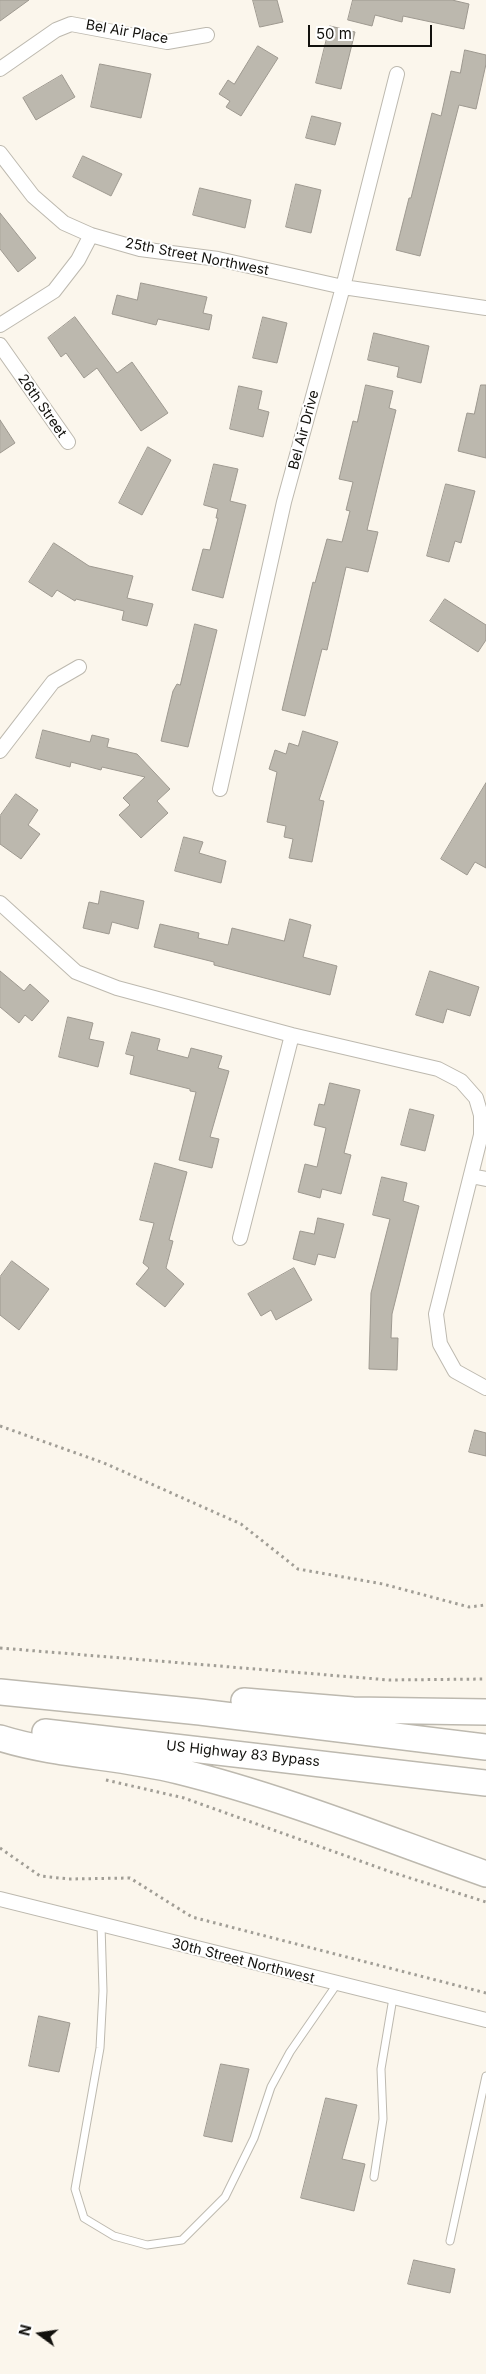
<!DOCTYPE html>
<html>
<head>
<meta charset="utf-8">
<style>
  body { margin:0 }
  #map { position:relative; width:486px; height:2374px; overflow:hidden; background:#fbf6ec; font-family:Inter,sans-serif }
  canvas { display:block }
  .north { position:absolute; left:15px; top:2309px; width:50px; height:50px; -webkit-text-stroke:4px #fff; paint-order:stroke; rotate:284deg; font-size:14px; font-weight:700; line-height:20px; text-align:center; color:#12110d }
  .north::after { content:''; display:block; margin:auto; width:18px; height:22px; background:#12110d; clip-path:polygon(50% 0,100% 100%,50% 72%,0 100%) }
  .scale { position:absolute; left:308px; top:25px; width:124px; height:22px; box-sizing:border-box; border:2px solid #12110d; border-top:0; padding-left:6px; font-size:15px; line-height:18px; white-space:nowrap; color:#12110d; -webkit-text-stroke:4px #fff; paint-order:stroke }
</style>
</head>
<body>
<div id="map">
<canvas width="486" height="2374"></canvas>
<div class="north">N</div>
<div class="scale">50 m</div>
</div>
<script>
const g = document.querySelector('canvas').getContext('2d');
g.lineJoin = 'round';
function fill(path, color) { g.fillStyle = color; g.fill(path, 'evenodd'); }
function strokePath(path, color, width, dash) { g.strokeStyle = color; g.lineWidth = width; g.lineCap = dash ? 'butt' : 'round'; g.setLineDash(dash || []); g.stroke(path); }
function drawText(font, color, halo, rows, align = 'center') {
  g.font = font + ' Inter,sans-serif'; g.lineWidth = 4; g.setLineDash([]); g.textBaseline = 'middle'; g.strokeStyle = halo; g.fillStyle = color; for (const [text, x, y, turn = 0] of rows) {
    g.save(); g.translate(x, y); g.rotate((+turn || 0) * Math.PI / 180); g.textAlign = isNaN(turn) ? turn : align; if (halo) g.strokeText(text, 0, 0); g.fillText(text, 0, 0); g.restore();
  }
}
const building = new Path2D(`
  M0 0H29L0 21Z
  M253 0H277L283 22 260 27Z
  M353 0H452L469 4 464 29 403 16 402 22 375 15 372 26 348 20Z
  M330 26 355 32 341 89 316 83Z
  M258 46 278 58 241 116 226 107 230 101 219 94 228 80 234 84Z
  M465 50 486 55V64L476 109 459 105 420 256 396 250 409 198H411L432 113 441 116 451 71 460 73Z
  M100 64 151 74 141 118 91 107Z
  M62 75 75 97 36 120 23 98Z
  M312 116 341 123 335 145 306 138Z
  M83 156 122 174 111 196 73 177Z
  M296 184 321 190 311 233 286 227Z
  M200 188 251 200 245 228 193 215Z
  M0 213 36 258 18 272 0 249Z
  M141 283 207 297 203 313 212 315 209 330 158 319 156 325 112 314 117 295 137 300Z
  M75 317 117 373 132 362 168 413 141 431 97 368 84 378 66 353 61 357 48 338Z
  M263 317 287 323 277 363 253 358Z
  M374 333 429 346 421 383 397 377 399 367 368 360Z
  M366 385 393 391 389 408 396 410 367 530 378 532 368 572 346 567 327 650 322 649 305 716 282 710 313 582 315 583 327 539 342 542 350 511 346 510 353 482 339 479 353 421 357 422Z
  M481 385H486V458L458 451 467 413 474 414Z
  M239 386 262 391 258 409 269 412 263 437 230 429Z
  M0 420 15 443 0 453Z
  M148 447 171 460 142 515 119 503Z
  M214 464 238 469 230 501 246 505 223 598 192 590 203 549 210 550 218 518H216L218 509 204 505Z
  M446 484 475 491 461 543 455 541 449 562 427 556Z
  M54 543 89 566 133 576 127 598 153 604 147 626 122 620 124 611 76 599 75 601 57 590 52 597 29 582Z
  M445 599 486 625V640L478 652 430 621Z
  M195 624 217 630 188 747 161 741 173 691 177 684 180 685Z
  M43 730 90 742 92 735 109 739 107 747 137 754 170 789 157 801 168 813 141 838 119 815 130 805 123 798 145 777 102 767 101 770 71 762 70 767 36 758Z
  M303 731 338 742 319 800 324 801 312 862 289 858 293 839 284 837 286 826 267 822 277 772 269 769 275 750 286 754 289 743 298 746Z
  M486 783V868L475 862 467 875 441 859Z
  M16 794 38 810 28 825 40 834 21 859 0 844V816Z
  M184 837 203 842 199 853 226 861 221 883 175 871Z
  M101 891 144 901 138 929 112 922 109 934 83 928 89 902 98 904Z
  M290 919 311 925 303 957 337 966 330 995 214 965V962L154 947 160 924 199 933 198 938 228 945 232 928 284 941Z
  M0 971 24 991 30 984 49 1001 32 1021 25 1015 19 1023 0 1007Z
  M430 971 479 987 470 1016 447 1009 443 1023 416 1015Z
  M68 1017 93 1023 89 1039 104 1042 98 1067 59 1057Z
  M132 1032 160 1039 157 1050 188 1058 191 1048 222 1056 218 1068 229 1071 210 1137 219 1139 212 1168 179 1160 196 1092 190 1091V1089L130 1074 134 1056 126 1054Z
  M330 1083 360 1090 344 1153 351 1155 341 1194 322 1189 320 1198 298 1192 305 1164 317 1167 326 1128 314 1125 319 1104 324 1105Z
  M410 1109 434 1115 425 1151 401 1145Z
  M155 1163 187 1172 169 1240 173 1241 166 1268 184 1284 165 1307 136 1284 149 1268 143 1263 154 1223 140 1220Z
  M382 1177 407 1183 403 1201 419 1206 392 1314 391 1338H398L397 1370 369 1369 371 1293 390 1219 373 1215Z
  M318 1218 344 1224 335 1258 318 1254 315 1265 293 1259 300 1231 314 1234Z
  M12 1261 49 1289 19 1330 0 1315V1277Z
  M294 1268 312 1300 276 1320 271 1310 261 1316 248 1294Z
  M475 1430 486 1433V1456L469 1452Z
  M39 2016 70 2023 59 2072 29 2066Z
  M221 2064 249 2069 232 2142 204 2136Z
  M326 2098 357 2105 342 2159 365 2164 354 2211 301 2198Z
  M414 2260 455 2269 450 2293 408 2284Z`);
fill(building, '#bcb8ae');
strokePath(building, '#9e9990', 1);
const lane = new Path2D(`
  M101 1925 103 1991 100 2048 75 2189 84 2218 114 2236 147 2245 182 2240 225 2197 254 2138 271 2087 290 2052 337 1984
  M374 2177 383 2119 381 2069 393 1998
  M450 2241 486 2076`);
const street = new Path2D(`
  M0 69 56 30 71 24 167 42 207 35
  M0 153 33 196 64 223 91 235 140 249 218 259 343 287 486 308
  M0 325 54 291 78 260 91 235
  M0 345 68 442
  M0 751 53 682 79 667
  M220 789 284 502 343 287 397 74
  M0 903 76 972 117 988 292 1035 438 1069 461 1081 476 1098 481 1115V1135L436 1314 440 1344 455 1371 486 1388
  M471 1176 486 1179
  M240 1238 292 1035
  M0 1899 486 2020`);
const highway = new Path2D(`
  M0 1692 200 1712 486 1747
  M244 1701 353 1710 486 1712
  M45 1732 486 1783
  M0 1738C57 1756 120 1756 178 1771 283 1797 384 1838 486 1874`);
strokePath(lane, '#bdb9af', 9);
strokePath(street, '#bdb9af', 16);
strokePath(highway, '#bdb9af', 28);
strokePath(new Path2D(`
  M0 1426 104 1463 241 1524 298 1569 383 1584 469 1607 486 1605
  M0 1648 389 1680 486 1679
  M106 1780 184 1798 391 1872 486 1902
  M0 1848 40 1876 69 1879 130 1878 192 1917 486 1993`), '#a19e96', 3, [2.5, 4]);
strokePath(lane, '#fff', 7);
strokePath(street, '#fff', 14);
strokePath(highway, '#fff', 25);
drawText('14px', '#12110d', '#fff', [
  ["Bel Air Place",127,32,10],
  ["25th Street Northwest",197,257,11],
  ["26th Street",42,406,55],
  ["Bel Air Drive",304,430,-75],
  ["US Highway 83 Bypass",243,1754,6],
  ["30th Street Northwest",243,1961,14]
]);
</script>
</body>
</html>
